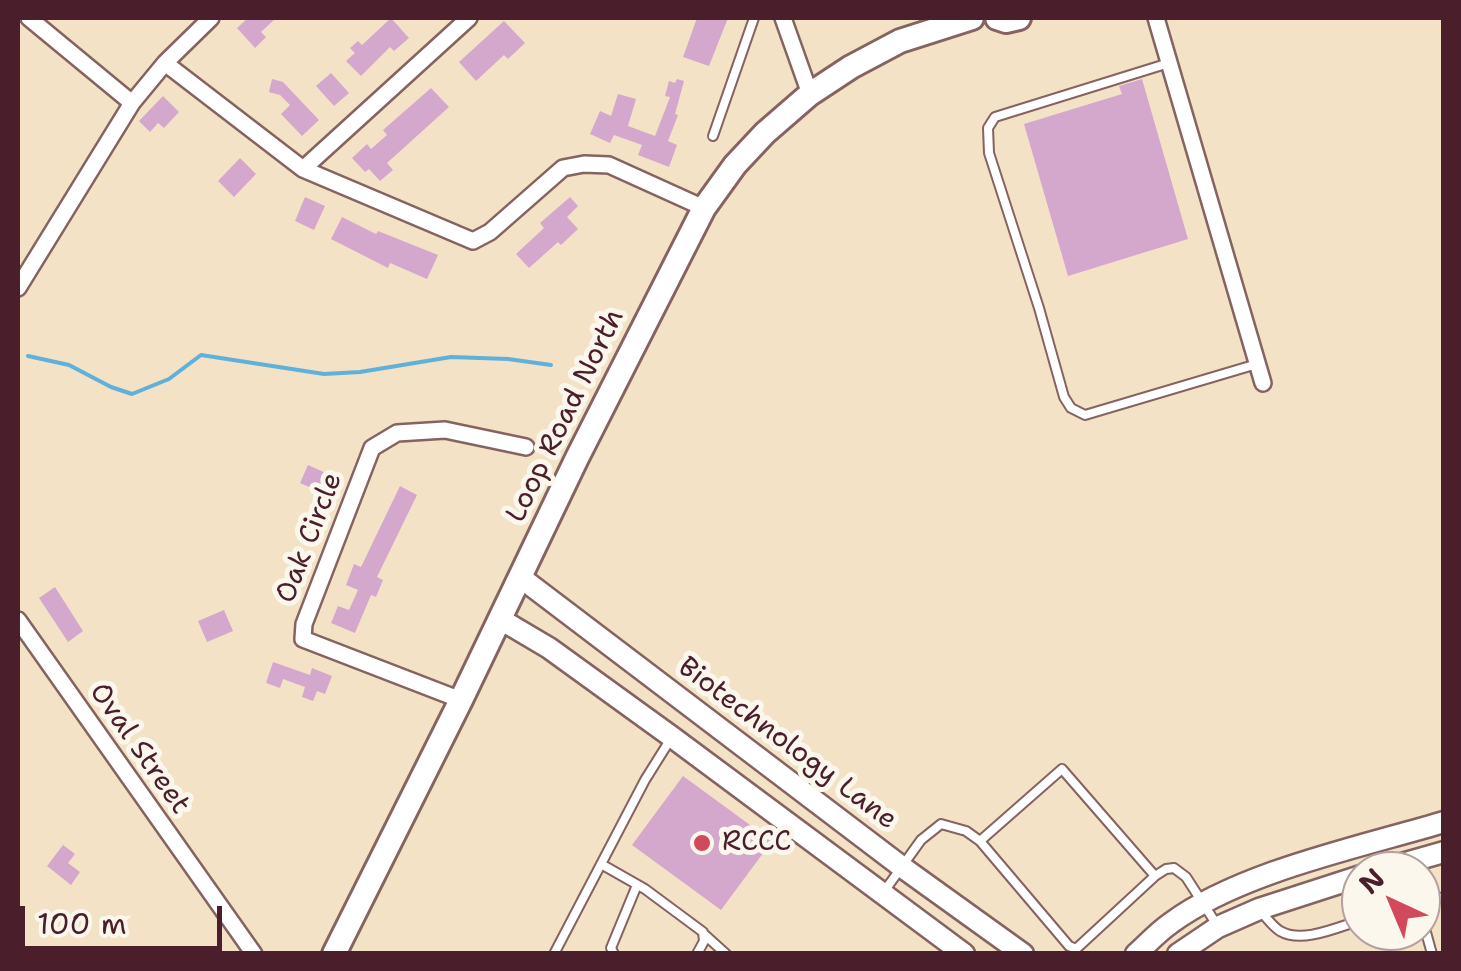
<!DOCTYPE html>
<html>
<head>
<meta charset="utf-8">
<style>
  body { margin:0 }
  #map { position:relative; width:1461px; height:971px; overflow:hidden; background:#f3e2c6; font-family:"Shantell Sans",sans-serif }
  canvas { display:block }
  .frame { position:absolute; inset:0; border:20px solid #4a1f2b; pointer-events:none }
  .north { position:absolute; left:1341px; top:851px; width:100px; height:100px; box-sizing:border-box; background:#fbf7ec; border:2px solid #b4a19f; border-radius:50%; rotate:316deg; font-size:28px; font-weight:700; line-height:40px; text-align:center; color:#4a1f2b }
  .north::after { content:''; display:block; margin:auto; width:35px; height:45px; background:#d1495b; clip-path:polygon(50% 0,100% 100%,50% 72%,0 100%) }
  .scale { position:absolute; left:20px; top:906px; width:202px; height:45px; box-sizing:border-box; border:5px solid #4a1f2b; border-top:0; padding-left:12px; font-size:30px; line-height:35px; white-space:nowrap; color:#4a1f2b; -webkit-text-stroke:8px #fbf7ec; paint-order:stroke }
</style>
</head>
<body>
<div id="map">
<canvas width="1461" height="971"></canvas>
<div class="frame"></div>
<div class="north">N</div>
<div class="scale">100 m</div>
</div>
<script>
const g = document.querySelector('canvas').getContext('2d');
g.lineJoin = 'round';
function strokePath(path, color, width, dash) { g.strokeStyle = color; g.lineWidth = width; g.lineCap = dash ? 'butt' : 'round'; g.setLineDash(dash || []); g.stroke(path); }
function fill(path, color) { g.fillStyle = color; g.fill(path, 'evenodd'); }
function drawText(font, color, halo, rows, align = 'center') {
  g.font = font + ' "Shantell Sans",sans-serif'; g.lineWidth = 10; g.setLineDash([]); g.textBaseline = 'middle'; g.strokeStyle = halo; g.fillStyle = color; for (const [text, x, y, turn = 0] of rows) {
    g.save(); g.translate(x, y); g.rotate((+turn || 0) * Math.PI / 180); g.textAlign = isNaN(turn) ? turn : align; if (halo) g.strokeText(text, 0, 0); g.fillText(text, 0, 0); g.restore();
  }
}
strokePath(new Path2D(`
  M28 356 69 365 111 387 132 394 169 379 201 355 324 374 360 372 451 357 508 359 551 365`), '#5fb1da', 4);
fill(new Path2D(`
  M248 18H276L261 32 266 37 255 48 237 28Z
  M391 18 409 38 394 51 390 47 361 76 346 61 355 53 350 48 358 41 362 45Z
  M697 18H728L709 66 683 57Z
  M504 21 525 43 508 59 504 55 476 81 459 62Z
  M331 73 349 93 334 106 316 86Z
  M272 79 283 82 319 120 302 136 281 114 290 105 280 95 269 92Z
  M677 79 684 81 675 114 678 115 668 141 677 145 669 167 638 155 642 145 614 135 610 143 590 134 600 111 611 116 618 94 636 99 628 126 655 136 670 97 665 96 669 81 675 83Z
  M1142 79 1188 239 1068 276 1024 124 1122 94 1119 86Z
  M431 88 449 107 387 163 393 170 380 181 369 169 365 172 352 158 367 144 371 149 387 135 383 130Z
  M163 96 179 112 164 128 158 123 150 132 139 121Z
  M240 158 256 174 234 197 218 181Z
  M305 197 325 206 314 230 295 221Z
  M570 197 578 206 567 217 578 229 561 245 558 242 529 268 516 254 544 228 540 223Z
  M342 217 376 234 378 231 438 255 427 279 390 263 388 268 331 239Z
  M308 465 337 478 330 496 300 483Z
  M400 486 417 495 377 577 383 580 376 597 371 595 355 633 331 623 338 606 349 610 358 590 346 585 354 564 361 567Z
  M55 587 83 631 68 642 39 598Z
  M224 610 233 631 207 642 198 621Z
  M273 662 310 675 312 668 332 676 325 694 317 691 313 701 302 697 305 687 283 679 280 688 266 683Z
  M683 776 772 841 721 910 632 845Z
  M63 845 75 854 68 863 80 872 71 885 47 866Z`), '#d4a8cd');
const service = new Path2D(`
  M1169 63 995 117 988 128 989 153 1039 308 1064 397 1071 408 1085 415 1257 364
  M713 136 754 18
  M980 841 1062 769 1155 876
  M601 864 645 889 703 932 704 941 697 954
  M883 893 921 840 941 824 966 831 980 841 1069 946 1076 949 1155 876 1166 869 1174 868 1186 877 1217 925
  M1421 903 1444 897
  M1262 913C1268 919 1272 926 1280 931 1302 944 1338 927 1361 920
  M1421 914 1432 954
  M705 935 726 954
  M554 954 645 780 670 740
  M614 954 611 948 637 885`);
const minor = new Path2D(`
  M29 18 132 103
  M783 18 810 94
  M1156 18 1263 383
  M165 63 303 169 473 241 490 232 563 168 584 164 609 165 704 208
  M303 169 469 18
  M18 288 132 103 165 63 211 18
  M18 620 254 954
  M461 700 303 639 304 624 372 448 397 433 445 430 526 447`);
const tertiary = new Path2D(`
  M520 577 902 867 1023 954
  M500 619 549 648 672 737 964 954
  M1377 871 1444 852
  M1136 954C1147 944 1158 932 1171 923 1240 872 1360 847 1444 822
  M1178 954 1218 927 1259 909 1361 876`);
const secondary = new Path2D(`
  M997 18 1006 21 1019 18
  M334 954 461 700 577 458 704 208 735 165 765 133 810 94 851 67 900 41 972 18`);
strokePath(service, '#856361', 12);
strokePath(minor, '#856361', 20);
strokePath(tertiary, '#856361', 25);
strokePath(secondary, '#856361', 28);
strokePath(service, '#fff', 8);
strokePath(minor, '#fff', 15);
strokePath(tertiary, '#fff', 20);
strokePath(secondary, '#fff', 22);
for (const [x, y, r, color] of [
  [702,843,10,"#d1495b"]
]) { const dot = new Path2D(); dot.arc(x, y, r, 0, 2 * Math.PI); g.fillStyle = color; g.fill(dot); strokePath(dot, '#fbf7ec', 4); }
drawText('28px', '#4a1f2b', '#fbf7ec', [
  ["Loop Road North",566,416,-64],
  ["Oak Circle",310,538,-69],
  ["Biotechnology Lane",787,744,37],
  ["Oval Street",139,749,55]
]);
drawText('28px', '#4a1f2b', '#fbf7ec', [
  ["RCCC",722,843]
], 'left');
</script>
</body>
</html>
